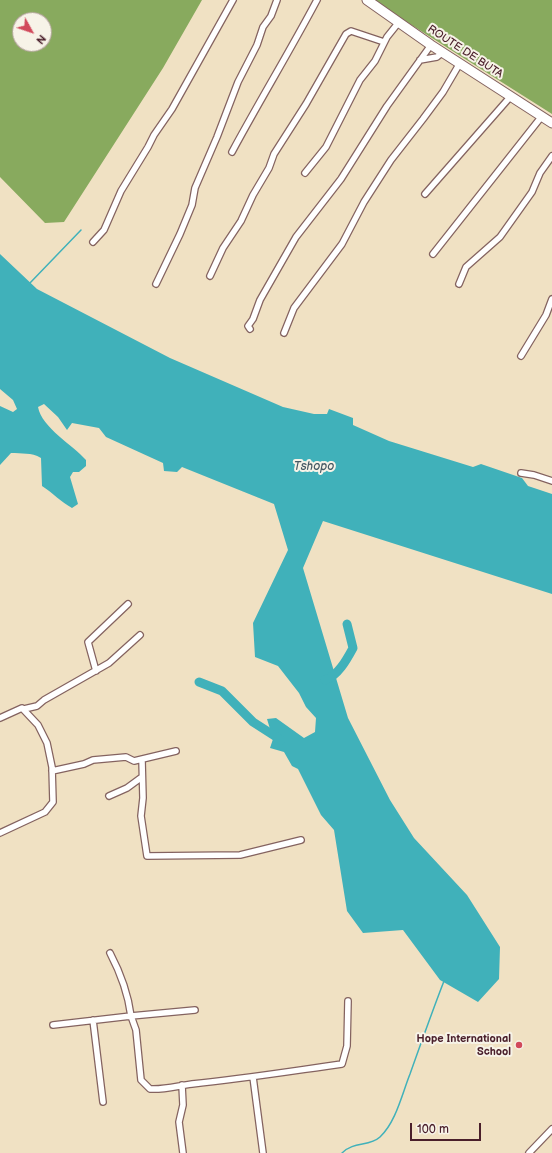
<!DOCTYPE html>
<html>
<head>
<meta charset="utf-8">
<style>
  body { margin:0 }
  #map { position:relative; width:552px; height:1153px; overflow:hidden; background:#f0e1c3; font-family:"Balsamiq Sans",sans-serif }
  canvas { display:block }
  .north { position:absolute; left:12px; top:12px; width:40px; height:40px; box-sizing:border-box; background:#f7f3e8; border:1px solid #b29e9c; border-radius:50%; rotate:130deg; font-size:11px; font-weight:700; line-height:16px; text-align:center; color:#4a1f2b }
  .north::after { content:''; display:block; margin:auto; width:14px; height:18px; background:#d1495b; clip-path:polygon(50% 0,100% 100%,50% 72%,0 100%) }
  .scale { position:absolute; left:410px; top:1123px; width:71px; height:18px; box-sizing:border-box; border:2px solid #4a1f2b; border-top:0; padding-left:5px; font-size:12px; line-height:14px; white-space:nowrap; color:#4a1f2b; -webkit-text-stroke:3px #f7f3e8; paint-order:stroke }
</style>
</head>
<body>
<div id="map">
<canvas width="552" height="1153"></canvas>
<div class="north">N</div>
<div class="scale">100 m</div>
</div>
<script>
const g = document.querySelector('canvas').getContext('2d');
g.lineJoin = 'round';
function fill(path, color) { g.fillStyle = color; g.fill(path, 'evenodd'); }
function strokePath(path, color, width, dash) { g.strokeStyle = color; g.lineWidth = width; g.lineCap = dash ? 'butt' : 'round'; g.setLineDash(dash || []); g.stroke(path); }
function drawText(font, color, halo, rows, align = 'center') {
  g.font = font + ' "Balsamiq Sans",sans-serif'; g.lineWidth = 4; g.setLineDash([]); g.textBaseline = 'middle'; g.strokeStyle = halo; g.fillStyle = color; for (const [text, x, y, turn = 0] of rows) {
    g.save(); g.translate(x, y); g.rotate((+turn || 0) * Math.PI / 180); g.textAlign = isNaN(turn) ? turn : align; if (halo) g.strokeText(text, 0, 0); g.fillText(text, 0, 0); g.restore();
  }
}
fill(new Path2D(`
  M0 0H202L163 68 64 222 45 223 0 177ZM20 20H44V44H20Z
  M372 0H552V114Z`), '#88aa5e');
fill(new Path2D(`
  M0 254 37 289 170 358 283 407 314 414H327L329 409 353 418V425L389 441 473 467 481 464 522 478 528 486 552 494V594L323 521 303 568 348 718 390 800 414 838 467 895 500 947 499 979 478 1002 440 980 403 930 363 933 347 911 334 830 321 815 298 769 292 766 284 752 270 748 273 739 267 719 276 718 304 738 315 732 316 718 306 707 299 693 278 666 255 657 253 623 288 550 274 504 182 467 177 472 164 471 163 463 106 437 99 428 72 423 67 430 58 417 44 404 38 407C42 428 73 445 86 460V466L79 472H73L70 477 78 504 72 508C61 502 53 493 42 486L41 458C31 452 22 454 11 453L0 465V406L13 412 17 409 13 400 0 389Z`), '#40b1ba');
strokePath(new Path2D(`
  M29 284 81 230
  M342 1153C354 1141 369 1147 380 1137 396 1122 402 1094 410 1074 421 1043 432 1012 444 981`), '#40b1ba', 1.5);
strokePath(new Path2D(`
  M325 680C338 676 347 659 353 648L347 624
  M199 682 222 691 253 722 281 740`), '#40b1ba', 9);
const minor = new Path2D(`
  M420 60 437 57 443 52
  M232 152C260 100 290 51 317 0
  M305 173 326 147 360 80 375 61 387 37 399 22
  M425 194 511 96
  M93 242 104 230 121 191 148 147 154 135 172 109 233 0
  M433 254 542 116
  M210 276 223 248 241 221 253 195 269 168 274 154 306 104 346 34 351 31 384 42
  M156 284 180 234 192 205 195 188 217 137 238 82 257 45 263 27 271 16 277 0
  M459 284 466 267 500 237 532 192 540 173 552 156
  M250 329 248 326 253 319 260 300 296 237 341 179 387 106 431 45
  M284 333 294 308 342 244 364 202 391 160 423 119 443 92 460 63
  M521 356 546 315 552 299
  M521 473 534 475 552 481
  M96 671 88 642 128 604
  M24 709 37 706 44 700 109 663 140 635
  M0 718 22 708 38 725 47 743 52 767 53 802 45 812 0 833
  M142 760 143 798 141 816 147 856 240 855 301 840
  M52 771 84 764 93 760 126 757 134 761 176 751
  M109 796 127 788 142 777
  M110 953C121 974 128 993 131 1016L195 1010
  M93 1020 103 1102
  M53 1025 131 1016 136 1030 141 1080 150 1089C164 1090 177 1086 192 1084 242 1079 292 1071 342 1064L347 1046 348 1001
  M253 1077 263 1153
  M182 1085 183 1105 179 1122 183 1153
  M529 1153 552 1129`);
const trunk = new Path2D(`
  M367 0 431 45 552 123`);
strokePath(minor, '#846360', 8);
strokePath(trunk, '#846360', 11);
strokePath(minor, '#fff', 5.5);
strokePath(trunk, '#fff', 9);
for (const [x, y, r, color] of [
  [519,1045,4,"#d1495b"]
]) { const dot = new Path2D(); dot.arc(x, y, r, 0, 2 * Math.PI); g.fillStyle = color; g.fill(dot); strokePath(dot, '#f7f3e8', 1.5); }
drawText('11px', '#4a1f2b', '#f7f3e8', [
  ["ROUTE DE BUTA",465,52,33]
]);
drawText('bold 11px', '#4a1f2b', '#f7f3e8', [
  ["Hope International",511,1039],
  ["School",511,1052]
], 'right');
drawText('italic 12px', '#465964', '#f7f3e8', [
  ["Tshopo",314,467]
]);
</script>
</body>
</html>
